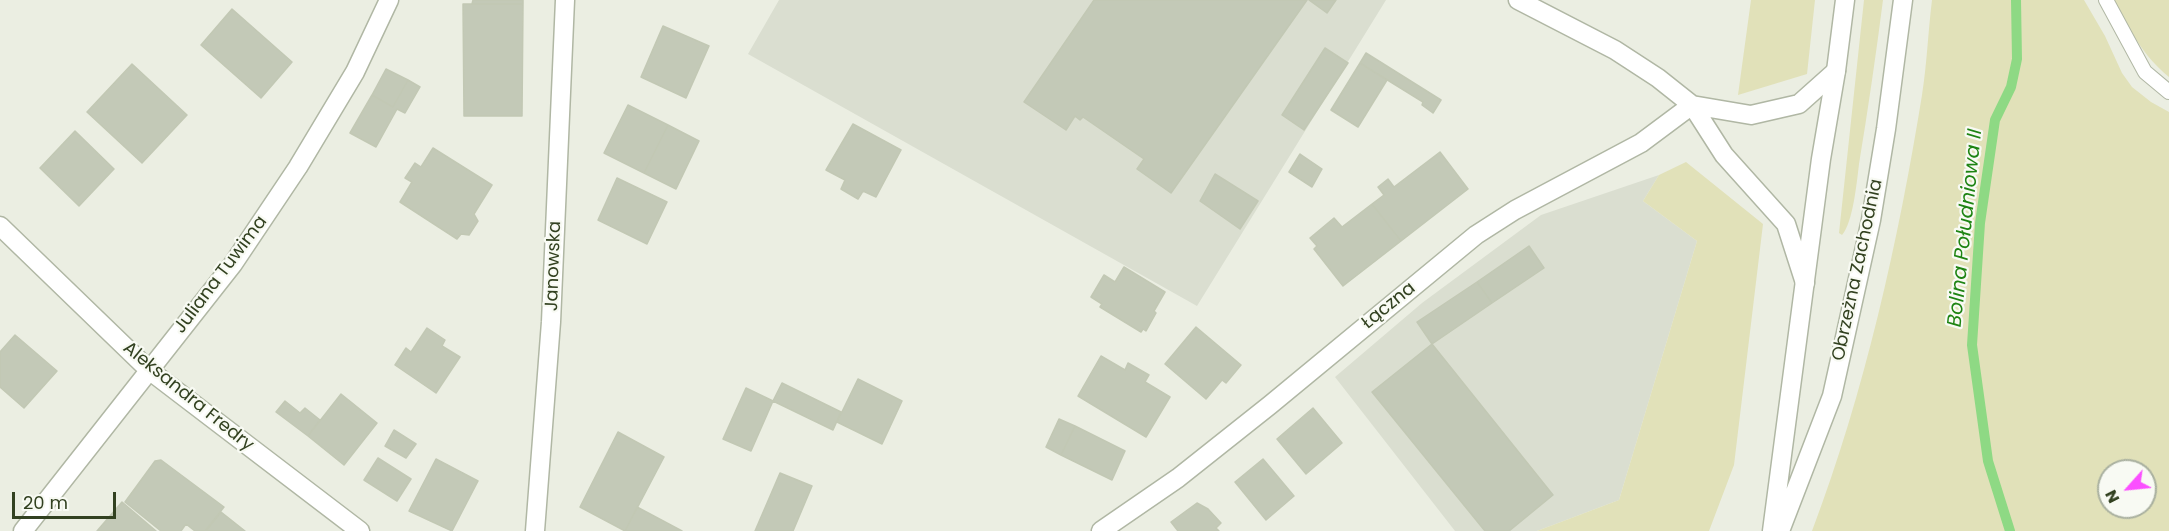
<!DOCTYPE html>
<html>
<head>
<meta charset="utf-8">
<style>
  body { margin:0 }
  #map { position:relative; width:2169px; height:531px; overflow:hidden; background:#ebeee2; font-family:Poppins,sans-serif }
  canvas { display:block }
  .north { position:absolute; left:2097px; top:459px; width:60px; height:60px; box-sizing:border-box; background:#f8faf3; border:2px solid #a9b09f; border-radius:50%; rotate:243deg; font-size:16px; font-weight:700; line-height:24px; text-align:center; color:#324120 }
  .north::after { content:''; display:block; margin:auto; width:21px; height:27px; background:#fb4fff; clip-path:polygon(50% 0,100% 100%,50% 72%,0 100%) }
  .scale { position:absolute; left:12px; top:492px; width:104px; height:27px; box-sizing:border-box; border:3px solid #324120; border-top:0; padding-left:8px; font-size:18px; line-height:21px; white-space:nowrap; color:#324120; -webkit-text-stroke:4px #f8faf3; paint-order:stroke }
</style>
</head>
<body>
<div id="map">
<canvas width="2169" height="531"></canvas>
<div class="north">N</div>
<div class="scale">20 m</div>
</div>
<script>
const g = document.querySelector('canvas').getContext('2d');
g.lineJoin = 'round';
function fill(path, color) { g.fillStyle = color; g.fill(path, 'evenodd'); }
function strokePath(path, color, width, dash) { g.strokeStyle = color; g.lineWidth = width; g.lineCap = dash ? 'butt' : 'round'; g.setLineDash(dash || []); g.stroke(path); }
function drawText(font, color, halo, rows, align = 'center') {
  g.font = font + ' Poppins,sans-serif'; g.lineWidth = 4.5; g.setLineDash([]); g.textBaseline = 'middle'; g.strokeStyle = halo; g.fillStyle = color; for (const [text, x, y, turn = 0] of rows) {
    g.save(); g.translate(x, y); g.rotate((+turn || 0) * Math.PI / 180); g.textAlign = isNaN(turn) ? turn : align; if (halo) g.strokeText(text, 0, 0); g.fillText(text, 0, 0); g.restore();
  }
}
fill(new Path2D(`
  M779 0H1386L1197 306 748 54Z
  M1659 175 1643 201 1697 241 1619 500 1537 531H1455L1335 377 1422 303 1541 215Z`), '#daded0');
fill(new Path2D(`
  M1751 0H1815L1807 74 1738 95Z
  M1864 0H1883C1876 55 1868 109 1859 164 1857 181 1853 223 1842 235L1839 233Z
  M1932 0H2084L2105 36 2122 73 2132 87 2151 102 2169 112V531H1812C1865 391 1898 243 1922 95 1927 64 1928 32 1932 0ZM2109 471H2145V507H2109Z
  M2114 0H2169V77C2143 56 2129 29 2114 0Z
  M1686 162 1763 224 1734 465 1709 531H1537L1619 500 1697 241 1643 201 1659 175Z`), '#e1e1b9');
strokePath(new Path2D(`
  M2010 531 1988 461 1972 345 1980 223 1995 120 2011 87 2017 59 2016 0`), '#8ed984', 10);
const building = new Path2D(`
  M473 0H523V4H472Z
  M1094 0H1307L1171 193 1137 169 1144 159 1083 117 1080 120 1075 116 1066 130 1024 102Z
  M1309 0H1336L1327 13Z
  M463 4H523L522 116H464Z
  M232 9 292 62 261 98 201 45Z
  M663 26 709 46 686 98 641 77Z
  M1325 48 1348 63 1304 130 1282 115Z
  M1366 53 1441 100 1433 113 1422 105 1423 102 1360 63Z
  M1360 63 1387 80 1358 127 1331 110Z
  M132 64 187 115 142 163 87 112Z
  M386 69 408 80 393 107 372 95Z
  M408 80 420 87 405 113 397 109 376 147 350 133 372 95 393 107Z
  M628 105 668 125 644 173 604 153Z
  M853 124 901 150 876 197 863 191 858 199 841 189 845 180 826 170Z
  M668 125 699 141 676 189 644 173Z
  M75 131 114 169 79 206 40 168Z
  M433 148 492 185 474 214 478 221 469 235 461 234 457 239 400 202 412 182 405 178 415 163 421 167Z
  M1440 152 1468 189 1401 241 1372 204 1384 195 1378 187 1388 179 1394 187Z
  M1300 154 1322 169 1312 187 1289 172Z
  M1215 174 1258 201 1240 229 1200 201Z
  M617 178 667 202 647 244 598 220Z
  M1372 204 1401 241 1343 286 1314 249 1317 246 1310 238 1334 218 1342 227Z
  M1529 246 1544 268 1492 303 1477 282Z
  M1124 267 1165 292 1154 311 1156 313 1146 331 1143 329 1141 332 1100 307 1102 304 1091 297 1104 275 1115 282Z
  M1477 282 1492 303 1432 344 1417 322Z
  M1196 327 1241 365 1226 383 1222 380 1206 399 1165 364Z
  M427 328 445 340 442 346 460 357 436 393 395 365 406 348 411 352Z
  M15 335 57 371 24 408 0 387V352Z
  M1432 344 1553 495 1509 531H1485L1372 392Z
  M1101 356 1125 370 1128 363 1149 375 1145 382 1170 397 1146 437 1078 396Z
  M858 379 902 401 882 444 837 422Z
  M782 383 841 412 833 430 773 401Z
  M746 388 773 401 751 451 723 439Z
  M341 394 377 423 344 465 308 436Z
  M285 401 300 413 305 408 320 420 308 436 276 412Z
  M1313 408 1342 443 1306 474 1277 439Z
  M1059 419 1075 426 1061 455 1046 447Z
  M1075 426 1125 451 1112 480 1061 455Z
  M394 430 416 444 406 458 385 446Z
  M618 432 664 457 625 531 580 507Z
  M378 458 411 479 397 501 364 480Z
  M436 459 478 481 452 531 409 511Z
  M1263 459 1294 496 1266 520 1235 482Z
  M161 460 224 507 205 531H195L186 524 181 531H161L125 502 155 461Z
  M780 473 812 486 793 531H755Z
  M122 502 156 531H97Z
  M1197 503 1208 509 1221 523 1216 528 1219 531H1178L1171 522Z
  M637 507 682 531H625Z
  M221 512 245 531H206Z`);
fill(building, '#c3c9b7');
strokePath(building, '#c2c8b4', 1.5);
const service = new Path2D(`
  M2106 0 2145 72 2169 92`);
const minor = new Path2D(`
  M1518 0 1615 50 1658 78 1692 105 1724 155 1786 224 1805 283
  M1692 105 1751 115 1799 104 1836 71
  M0 226 149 370 360 531
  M23 531 233 264 298 167 355 72 389 0
  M1101 531 1178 478 1270 405 1476 235 1515 210 1641 143 1692 105`);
const tertiary = new Path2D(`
  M535 531 551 322 565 0
  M1772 531 1821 159 1836 71 1845 0
  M1780 531 1832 396 1871 220 1886 129 1903 0`);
strokePath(service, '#b0b7a4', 16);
strokePath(minor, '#b0b7a4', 21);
strokePath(tertiary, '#b0b7a4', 21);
strokePath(service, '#fff', 14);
strokePath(minor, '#fff', 18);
strokePath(tertiary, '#fff', 18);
drawText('18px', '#324120', '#f8faf3', [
  ["Janowska",554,266,-88],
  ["Obrzeżna Zachodnia",1858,270,-78],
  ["Juliana Tuwima",221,275,-53],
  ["Łączna",1389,306,-39],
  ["Aleksandra Fredry",188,397,39]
]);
drawText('italic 20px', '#1e8413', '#f8faf3', [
  ["Bolina Południowa II",1966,228,-84]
]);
</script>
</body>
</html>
